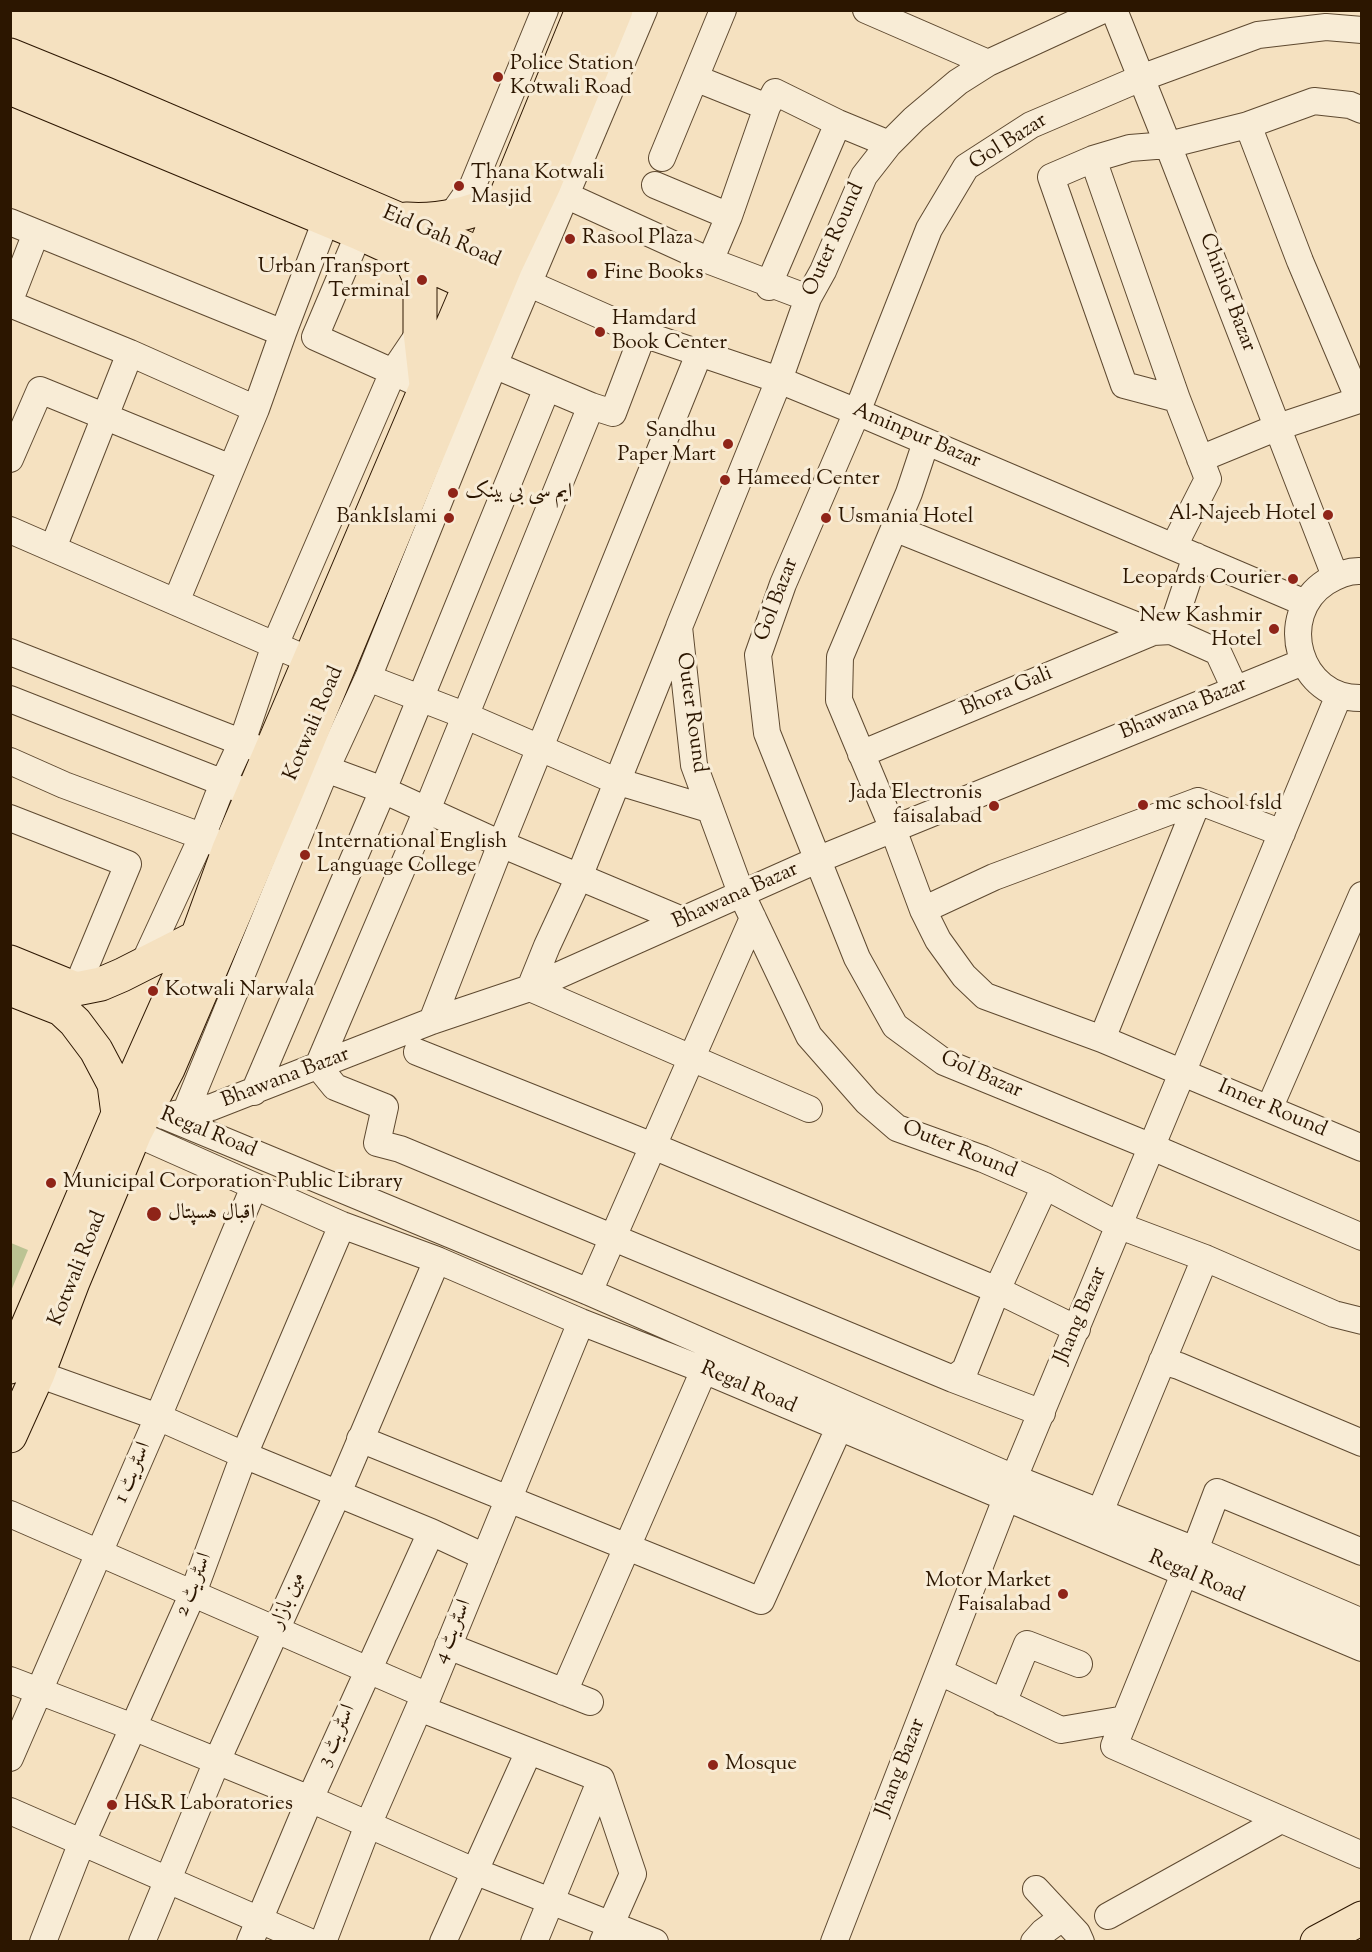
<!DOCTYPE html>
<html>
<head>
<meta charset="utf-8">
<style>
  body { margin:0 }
  #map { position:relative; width:1372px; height:1952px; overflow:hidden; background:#f5e1c0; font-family:"Sorts Mill Goudy",serif }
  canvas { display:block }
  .frame { position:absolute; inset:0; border:12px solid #2c1600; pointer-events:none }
</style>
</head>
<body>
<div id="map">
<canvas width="1372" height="1952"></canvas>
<div class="frame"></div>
</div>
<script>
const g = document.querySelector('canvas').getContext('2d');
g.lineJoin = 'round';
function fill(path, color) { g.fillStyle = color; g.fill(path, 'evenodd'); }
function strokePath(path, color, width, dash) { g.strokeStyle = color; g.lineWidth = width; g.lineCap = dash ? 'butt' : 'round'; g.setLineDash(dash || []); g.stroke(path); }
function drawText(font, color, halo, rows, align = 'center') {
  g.font = font + ' "Sorts Mill Goudy",Amiri,serif'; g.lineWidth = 6; g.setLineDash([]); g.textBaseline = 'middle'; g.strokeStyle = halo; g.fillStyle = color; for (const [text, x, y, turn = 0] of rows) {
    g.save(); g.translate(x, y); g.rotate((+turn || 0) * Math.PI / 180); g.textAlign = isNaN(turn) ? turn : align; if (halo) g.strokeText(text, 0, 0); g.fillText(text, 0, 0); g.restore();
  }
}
fill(new Path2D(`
  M11 1243 28 1250 11 1291Z`), '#bbc393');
const minor = new Path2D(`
  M866 10 988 63
  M1103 10 988 63 958 82 914 119 889 144 864 176 823 271 808 298 779 380 679 627 694 765 741 893 809 1036 867 1102 897 1128 983 1159 1045 1186 1120 1226 1205 1258 1334 1314 1362 1321
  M1114 10 1168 145 1335 576
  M1362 30 1326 27 1258 35 1141 78 1031 125 966 167 929 229 857 412 783 584 758 655 767 733 857 958 895 1026 944 1062 1152 1147 1362 1237
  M695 78 767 107
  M1248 125 1300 261 1359 400
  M662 158 723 10
  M1093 159 1177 399 1208 479 1174 546
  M655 185 729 216
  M550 188 710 261 808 298
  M451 216 473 185 545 10
  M10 222 283 333
  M359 233 315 337 393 372 420 332
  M710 261 729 216 767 107 775 92 838 123 889 144
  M523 281 643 334 779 380 857 412 1305 603
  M769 287V284L838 123
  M10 300 36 233
  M10 304 130 353
  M494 365 591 406 613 413 643 334
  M1177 399 1124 385 1051 177 1093 159 1130 148 1168 145 1248 125 1314 101 1350 105 1362 110
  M591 406 427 810 318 1066 335 1087 385 1107 377 1143 400 1149 953 1379 1042 1413
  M926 442 909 493 840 657 839 700 893 829 923 910 938 940 964 976 985 996 1102 1039 1362 1148
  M10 459 40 390 231 468
  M1200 459 1278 427 1359 400 1362 395
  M894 528 1153 632 1171 631 1218 652 1235 689
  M10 530 309 660
  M53 548 130 353 256 409
  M1362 571C1349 570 1337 575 1326 582 1275 615 1298 700 1362 698
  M176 602 256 409 283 333 326 220
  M678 630 579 877 547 946 530 988 809 1109
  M1171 631 1196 556
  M10 652 256 748
  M368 678 464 715 616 781 709 809
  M10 699 239 789
  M861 754 1153 632
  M10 761 64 785 193 833 216 843
  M326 769 383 790 501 844 682 920
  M10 818 128 864 76 989
  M923 910 994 877 1198 801 1282 833
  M143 965 202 837 223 783 242 742 275 645 393 372 426 387
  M432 1021 501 844 699 354
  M1102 1039 1198 801
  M417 1052 653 1146 997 1290 1077 1329
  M254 1092 383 790 547 388
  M148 1109 589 1292 1014 1478 1195 1550 1362 1622
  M1269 1109 1362 895
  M185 1113 326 769 368 678 494 365 644 10
  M164 1116 212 1107 432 1021 530 988 817 860 1303 662
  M135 1133 342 1225 437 1260 581 1322 704 1370 1362 1648
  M589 1292 753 918
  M1162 1361 1179 1366 1362 1443
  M38 1374 158 1417 244 1455 431 1532 485 1557
  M953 1379 965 1370 997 1290 1045 1186
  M360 1439C494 1492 627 1548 761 1601L839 1428
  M1100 1512 1205 1258
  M10 1514 428 1696
  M1195 1550 1217 1492 1362 1552
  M1184 1574 1114 1746 1362 1855
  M448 1646 590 1702
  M940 1672 1061 1730 1125 1719
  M10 1680 133 1727 310 1799 474 1871 655 1942
  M564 1692 704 1370
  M1003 1703 1027 1644 1079 1664
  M419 1708 601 1779 633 1874 603 1942
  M10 1758 158 1417 254 1187
  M10 1811 310 1942
  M1036 1889 1077 1933 1081 1942
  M1108 1916 1281 1820
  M43 1942 82 1842 193 1593 244 1455 342 1225
  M142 1942 217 1761 338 1493 437 1260
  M250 1942 310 1799 431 1532
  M323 1942 368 1825 419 1708 428 1696 581 1322
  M443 1942 529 1751
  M534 1942 601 1779
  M834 1942 1014 1478 1339 695
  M1034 1942 1043 1932 1062 1918`);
const major = new Path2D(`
  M10 55 106 94 501 263
  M10 88 359 233 470 284 490 287
  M406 219C441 222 472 212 504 200
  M409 256 420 279V332L426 385
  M10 962 76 989 101 984 122 975 197 937
  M10 989 61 1009 75 1022 96 1050 114 1084 118 1114
  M10 1367 118 1114 197 937 229 849 470 284 582 10
  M10 1436 38 1374 73 1282 135 1133 168 1069 284 798 506 265 544 185 616 10
  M1317 1942 1362 1918`);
strokePath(minor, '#5e4930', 28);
strokePath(major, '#2c1600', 35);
strokePath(minor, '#f8ecd6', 26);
strokePath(major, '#f5e1c0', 33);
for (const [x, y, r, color] of [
  [498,77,6,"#8f2418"],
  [459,186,6,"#8f2418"],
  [570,239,6,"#8f2418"],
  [592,274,6,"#8f2418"],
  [422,280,6,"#8f2418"],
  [600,332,6,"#8f2418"],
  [728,444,6,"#8f2418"],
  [725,480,6,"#8f2418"],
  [453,493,6,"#8f2418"],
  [1328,515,6,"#8f2418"],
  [449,518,6,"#8f2418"],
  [826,518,6,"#8f2418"],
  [1293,579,6,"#8f2418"],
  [1274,629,6,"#8f2418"],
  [1143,805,6,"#8f2418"],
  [994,806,6,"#8f2418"],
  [305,855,6,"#8f2418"],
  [153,991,6,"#8f2418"],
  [51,1183,6,"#8f2418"],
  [154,1214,8,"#8f2418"],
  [1063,1594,6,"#8f2418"],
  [713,1765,6,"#8f2418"],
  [112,1805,6,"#8f2418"]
]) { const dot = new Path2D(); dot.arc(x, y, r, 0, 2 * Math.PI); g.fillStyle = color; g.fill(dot); strokePath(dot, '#f8ecd6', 2); }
drawText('21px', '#2c1600', '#f8ecd6', [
  ["Police Station",510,65],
  ["Kotwali Road",510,89],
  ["Thana Kotwali",471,174],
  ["Masjid",471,198],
  ["Rasool Plaza",582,239],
  ["Urban Transport",410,268,"right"],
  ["Terminal",410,292,"right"],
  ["Fine Books",604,274],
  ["Hamdard",612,320],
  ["Book Center",612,344],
  ["Sandhu",716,432,"right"],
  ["Paper Mart",716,456,"right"],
  ["Hameed Center",737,480],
  ["ایم سی بی بینک",465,493],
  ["Al-Najeeb Hotel",1316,515,"right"],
  ["BankIslami",437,518,"right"],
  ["Usmania Hotel",838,518],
  ["Leopards Courier",1281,579,"right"],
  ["New Kashmir",1262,617,"right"],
  ["Hotel",1262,641,"right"],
  ["Jada Electronis",982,794,"right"],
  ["faisalabad",982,818,"right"],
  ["mc school fsld",1155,805],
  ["International English",317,843],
  ["Language College",317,867],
  ["Kotwali Narwala",165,991],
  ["Municipal Corporation Public Library",63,1183],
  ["اقبال ہسپتال",168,1214],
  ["Motor Market",1051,1582,"right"],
  ["Faisalabad",1051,1606,"right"],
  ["Mosque",725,1765],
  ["H&R Laboratories",124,1805]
], 'left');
drawText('21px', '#2c1600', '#f8ecd6', [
  ["Gol Bazar",1009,143,-32],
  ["Eid Gah Road",441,238,23],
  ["Outer Round",835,240,-66],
  ["Chiniot Bazar",1226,293,69],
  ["Aminpur Bazar",916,437,23],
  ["Gol Bazar",778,600,-69],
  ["Bhora Gali",1007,693,-23],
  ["Bhawana Bazar",1184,710,-22],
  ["Outer Round",690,713,82],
  ["Kotwali Road",315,724,-67],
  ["Bhawana Bazar",736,897,-24],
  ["Gol Bazar",981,1076,24],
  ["Bhawana Bazar",286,1079,-21],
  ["Inner Round",1272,1110,23],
  ["Regal Road",208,1134,22],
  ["Outer Round",959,1151,22],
  ["Kotwali Road",79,1269,-68],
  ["Jhang Bazar",1082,1316,-67],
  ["Regal Road",748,1389,23],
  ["اسٹریٹ 1",134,1473,-67],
  ["Regal Road",1196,1578,23],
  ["اسٹریٹ 2",195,1585,-68],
  ["مین بازار",289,1601,-66],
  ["اسٹریٹ 4",454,1632,-67],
  ["اسٹریٹ 3",338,1736,-66],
  ["Jhang Bazar",902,1768,-69]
]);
</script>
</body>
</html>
